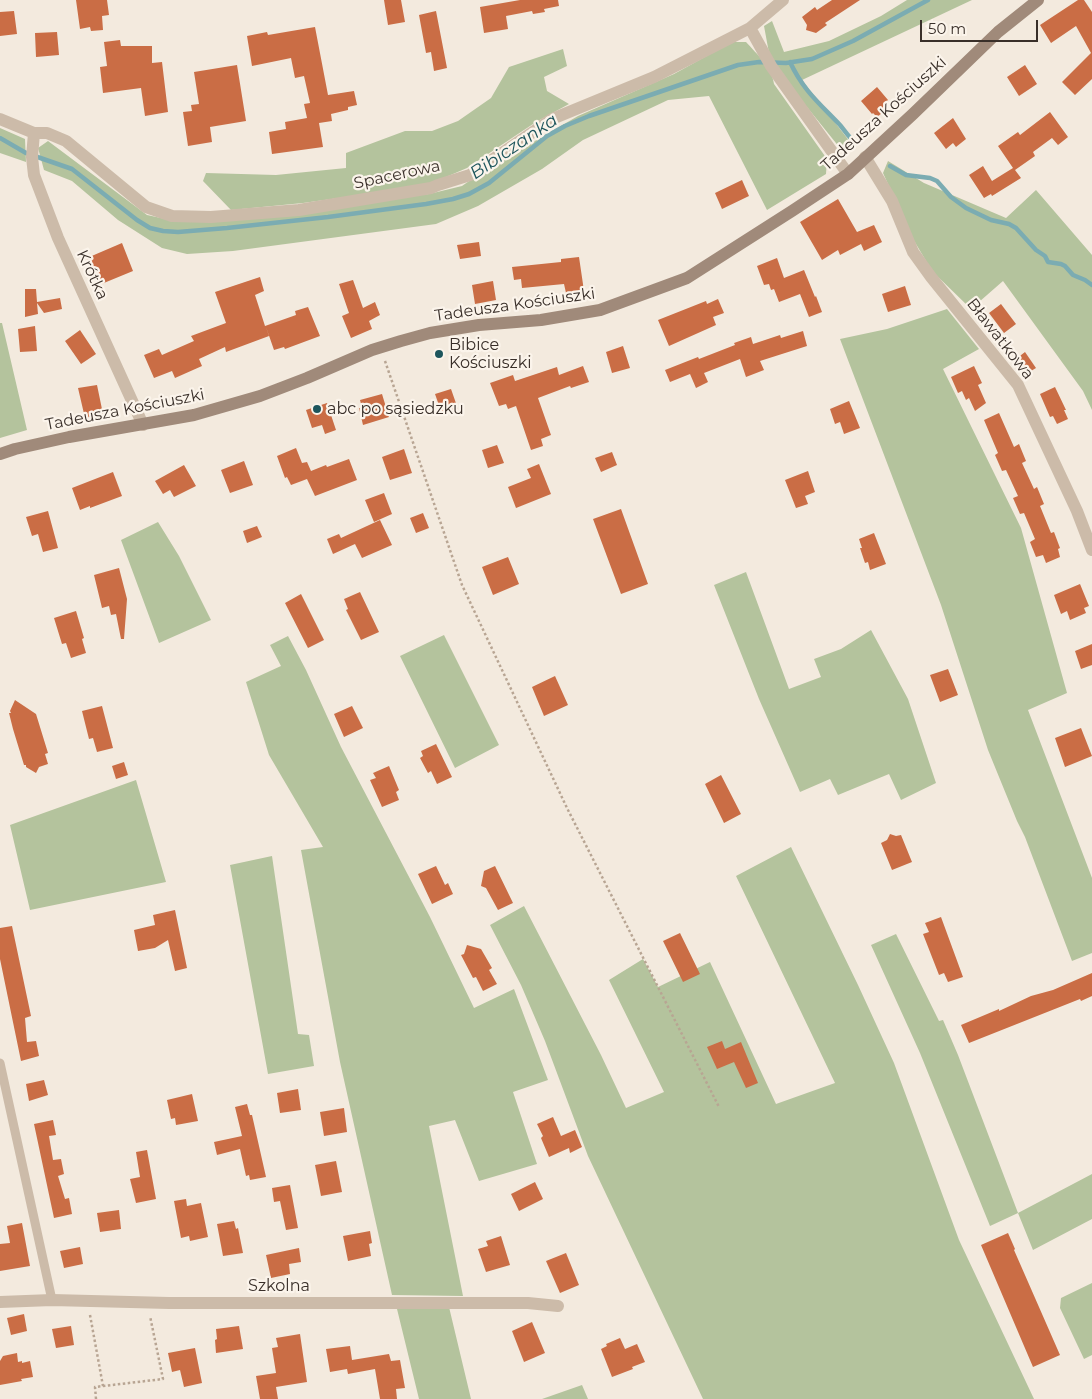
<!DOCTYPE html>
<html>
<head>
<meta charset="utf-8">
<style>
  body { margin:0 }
  #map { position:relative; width:1092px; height:1399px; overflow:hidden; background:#f3eade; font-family:Montserrat,sans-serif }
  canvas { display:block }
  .scale { position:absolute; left:920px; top:20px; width:118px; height:22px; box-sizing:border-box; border:2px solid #392f29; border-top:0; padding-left:6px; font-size:15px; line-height:18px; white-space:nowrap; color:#392f29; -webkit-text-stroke:4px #fbf4eb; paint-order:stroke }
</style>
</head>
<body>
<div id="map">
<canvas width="1092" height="1399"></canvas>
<div class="scale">50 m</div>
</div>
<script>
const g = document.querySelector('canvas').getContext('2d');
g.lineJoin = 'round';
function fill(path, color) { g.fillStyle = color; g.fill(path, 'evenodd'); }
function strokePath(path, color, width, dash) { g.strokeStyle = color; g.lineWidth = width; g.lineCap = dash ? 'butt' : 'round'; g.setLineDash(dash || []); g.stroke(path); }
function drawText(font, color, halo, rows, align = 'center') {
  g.font = font + ' Montserrat,sans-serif'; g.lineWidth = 4.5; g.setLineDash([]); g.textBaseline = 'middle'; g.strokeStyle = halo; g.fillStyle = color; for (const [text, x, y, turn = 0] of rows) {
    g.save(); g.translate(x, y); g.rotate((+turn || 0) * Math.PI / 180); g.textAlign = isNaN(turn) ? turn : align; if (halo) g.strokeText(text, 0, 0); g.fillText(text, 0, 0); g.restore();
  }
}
fill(new Path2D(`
  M907 0H972L802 80 854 147 844 153 790 86 769 53 764 26 772 21 784 52 829 41 881 16Z
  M732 42H746C757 54 772 68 774 84L827 159 826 174 767 210 709 96 668 100 583 140 542 169 478 206 436 224 233 251 187 254 162 248 118 220 72 181 44 170 38 148 48 141 147 215 175 221 429 194 462 186 485 170 578 116 674 74Z
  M563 49 567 66 544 77 547 91 569 104 536 122 467 168 425 186 303 203 231 210 203 181 206 173 276 175 346 168V153L405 131H432L458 121 491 98 509 67Z
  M0 128 25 139 26 162 0 153Z
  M888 161 924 183 1006 218 1036 190 1092 255V410L1083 391 1003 281 971 309 932 271 913 239 883 173Z
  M947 309 979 349 943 369 1021 528 1067 693 1028 710 1092 878V953L1072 961 1025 837 1017 821 988 750 941 605 840 339 887 329Z
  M0 323H2L27 430 0 438Z
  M158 522 179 556 211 620 159 643 121 540Z
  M746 572 789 689 821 677 814 659 841 649 871 630 908 699 936 783 901 800 889 774 838 795 830 779 800 792 759 699 714 585Z
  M444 635 499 745 455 768 400 656Z
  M288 636 306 670 341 747 430 917 474 1008 514 989 548 1080 513 1092 537 1164 479 1181 455 1120 429 1126 463 1296 392 1295 340 1062 301 850 323 847 269 755 246 682 281 666 270 645Z
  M136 780 166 882 30 910 10 825Z
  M791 847 858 985 894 1063 959 1240 1034 1399H703L588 1156 545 1041 521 985 490 925 524 906 601 1055 626 1108 664 1092 609 980 643 959 658 987 710 962 776 1104 835 1083 736 876Z
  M272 856 298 1034 309 1035 314 1066 268 1074 230 865Z
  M896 934 939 1021 943 1020 958 1055 1018 1213 1092 1174V1219L1033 1250 1018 1213 990 1226 920 1053 871 945Z
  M1092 1283V1355L1084 1359 1060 1308 1061 1298Z
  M449 1307 471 1399H419L397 1309Z
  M582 1385 588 1399H542Z`), '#b4c39d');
strokePath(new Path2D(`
  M790 62C803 90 819 103 840 125 845 131 849 138 856 143
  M0 138 26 153 72 169 137 220 150 228 163 231 178 232 227 228 328 217 426 204 453 199 469 194 489 183 547 136 565 126 589 116 738 65 759 62 786 63 812 59 853 41 928 0
  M890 166 906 175 930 178 937 181 951 197 966 208 991 220 1009 224 1016 228 1036 250 1045 256 1048 262 1061 264 1065 266 1073 275 1085 280 1092 285`), '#7bacb2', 4.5);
fill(new Path2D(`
  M76 0H107L109 15 102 16 103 30 91 31 90 27 80 29Z
  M384 0H401L405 22 388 25Z
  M520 0H558L559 6 544 9 545 12 533 14 532 11 506 16 508 29 484 33 480 7Z
  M832 0H860L825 23 827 25 816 33 806 30 807 25 802 17 815 7 817 10Z
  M1078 0H1084L1092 12V79L1075 95 1062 82 1091 53 1076 26 1051 43 1040 25Z
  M14 11 17 34 0 36V12Z
  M436 11 447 68 434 71 431 52 426 53 419 15Z
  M315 27 328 95 354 91 357 105 348 107V110L331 114 332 121 319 123 323 147 272 154 269 132 286 129 285 122 307 118 304 104 310 103 304 76 295 78 291 58 252 66 247 36 267 32 268 35Z
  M57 32 59 55 36 57 35 33Z
  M120 40 121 46H152V63L162 62 168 112 145 116 141 88 103 93 100 67 107 66 104 42Z
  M237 65 246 121 210 127 212 142 188 146 183 112 192 111 191 105 199 104 194 72Z
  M1025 65 1037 84 1019 96 1007 77Z
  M877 87 888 100 883 104 887 109 877 117 873 113 872 114 861 101Z
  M1050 112 1068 137 1058 145 1052 138 1033 152 1035 156 1015 170 1021 178 992 196 991 194 984 198 969 175 983 166 992 181 1013 168 998 146 1018 132 1020 135Z
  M953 118 966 139 956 147 953 143 946 149 934 133Z
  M742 180 749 196 722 209 715 193Z
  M838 199 857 232 874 225 882 242 864 251 861 244 840 255 838 250 822 260 800 222Z
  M479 242 481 256 460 259 457 245Z
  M122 243 133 271 99 285 87 258Z
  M579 257 584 291 566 293 564 284 522 288 521 279 514 280 512 267 561 262V259Z
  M777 258 784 278 804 270 815 297 816 296 822 312 809 317 800 294 779 302 774 289 771 290 769 284 764 285 757 266Z
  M260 277 264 291 255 295 265 326 296 315 295 311 308 307 320 336 285 349 284 347 274 350 266 327 269 336 226 352 225 347 199 359 202 366 175 378 172 371 154 378 144 355 159 349 162 355 194 341 191 336 226 323 215 292Z
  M353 280 363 308 375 302 380 315 369 321 372 329 351 338 342 316 349 313 339 284Z
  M493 281 496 300 475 304 472 285Z
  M905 286 911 305 888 312 882 294Z
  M25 289H36L37 302 60 298 62 309 44 313 37 303 38 314 25 317Z
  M718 299 724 313 713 317 716 325 669 346 658 320 706 301 707 304Z
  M1001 304 1016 324 1004 333 989 313Z
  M35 326 37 351 20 352 18 329Z
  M80 330 96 354 81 364 65 341Z
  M803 331 807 346 760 361 764 370 746 377 740 359 704 373 708 382 696 388 690 374 670 382 665 370 698 357 699 359 735 345 734 343 751 337 753 344 780 335 781 338Z
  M623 346 630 368 612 373 606 352Z
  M1025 352 1036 368 1026 374 1016 359Z
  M583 366 589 382 571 388 570 386 538 398 551 435 541 439 543 446 531 450 516 406 508 409 506 404 499 406 490 383 513 375 515 381 557 367 559 375Z
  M974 366 982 383 978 385 986 403 975 411 969 398 966 400 962 391 958 393 951 377Z
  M97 385 103 414 85 418 78 388Z
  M1055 387 1066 410H1064L1068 419 1057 424 1053 416 1050 417 1040 394Z
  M451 389 458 409 442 414 435 394Z
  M382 394 389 417 363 425 359 408H362L360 400Z
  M849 401 860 428 844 434 840 422 835 424 830 409Z
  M327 403 336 430 325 434 322 425 312 428 306 410Z
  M999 413 1014 447 1019 444 1026 461 1022 463 1034 489 1037 487 1044 504 1040 506 1051 533 1054 532 1060 548 1058 549 1060 557 1046 563 1043 555 1036 557 1030 542 1035 539 1024 513 1020 514 1013 498 1018 496 1006 470 1002 471 995 455 998 453 984 420Z
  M497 445 504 463 488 468 482 450Z
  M296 448 302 463 307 462 311 471 326 465 327 467 349 459 357 480 315 496 307 479 291 485 287 477 285 478 277 456Z
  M404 449 412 473 390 480 382 457Z
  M612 452 617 465 601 472 595 458Z
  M244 461 253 485 230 493 221 470Z
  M539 464 551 494 516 508 508 487 531 478 527 469Z
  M184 465 196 486 174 497 170 490 163 494 155 481Z
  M808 471 815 492 805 496 808 504 796 508 785 480Z
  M113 472 122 496 90 508V506L80 510 72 488Z
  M384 493 392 514 374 522 365 500Z
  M621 509 648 584 621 594 593 519Z
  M48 511 58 548 43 552 38 534 32 536 26 517Z
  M423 513 429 528 416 533 410 518Z
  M380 520 392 545 362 558 355 544 333 554 327 539 339 534 341 538Z
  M257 526 262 537 247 543 243 531Z
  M874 533 886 564 870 570 868 562 865 563 860 548H862L859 539Z
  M508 557 519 584 493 595 482 567Z
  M119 568 127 599 124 639H121L116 614 111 615 109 606 102 608 94 575Z
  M1080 584 1089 606 1084 608 1086 613 1070 620 1067 611 1061 614 1054 595Z
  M360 592 379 632 361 640 346 610 348 609 344 599Z
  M301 594 324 640 308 648 285 603Z
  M76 611 84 638 82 639 86 653 71 658 66 643 62 644 54 618Z
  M1092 644V665L1081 669 1075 651Z
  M948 669 958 695 940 702 930 675Z
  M555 676 568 705 544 716 532 687Z
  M15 700 36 714 48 753 45 754 48 764 39 767 36 773 26 767V765H24L13 729 9 713H11L10 711Z
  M102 706 113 748 97 752 93 738 89 739 82 711Z
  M352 706 363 728 344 737 334 714Z
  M1081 728 1092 756 1065 767 1055 738Z
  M436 744 452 777 437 784 431 771 428 773 420 758 423 756 421 751Z
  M124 762 128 775 116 779 112 766Z
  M389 766 399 790 396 792 399 800 382 807 370 780 376 778 373 773Z
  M721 775 741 814 724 823 705 784Z
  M890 834 896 836 901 835 912 862 892 870 881 843 887 840Z
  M436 866 445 885 448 883 453 894 432 904 418 874Z
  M495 866 513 903 498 910 486 888 481 886 484 871Z
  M175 910 187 968 175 971 168 940 155 948 138 951 134 930 155 925 153 915Z
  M941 917 963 977 948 982 944 973 939 975 923 934 929 932 925 923Z
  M12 926 31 1016 25 1018 27 1042 36 1041 39 1056 21 1061 0 959V928Z
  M680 933 700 974 683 982 663 941Z
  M467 945 481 949 492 968 489 970 497 984 483 991 476 977 473 978 461 955 464 954Z
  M1092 973V996L1081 1001 1080 999 969 1043 961 1025 999 1009V1011L1031 996 1053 990Z
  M722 1041 725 1049 741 1042 758 1083 746 1088 734 1062 717 1069 707 1047Z
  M44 1080 48 1095 29 1101 26 1084Z
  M298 1089 301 1110 280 1113 277 1093Z
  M192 1094 198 1121 176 1125 175 1118 171 1119 167 1100Z
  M247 1104 250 1115H252L266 1177 250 1180 249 1175 246 1176 240 1149 217 1155 214 1142 242 1136 235 1107Z
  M344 1108 347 1132 324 1136 320 1112Z
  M553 1117 561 1136 575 1130 582 1147 570 1153 569 1148 549 1157 541 1138 543 1136 537 1124Z
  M53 1120 56 1135 49 1136 53 1160 61 1159 64 1174 58 1176 65 1199 69 1198 72 1214 54 1218 34 1124Z
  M147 1150 156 1199 136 1203 130 1179 140 1177 136 1152Z
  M336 1161 342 1192 321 1196 315 1165Z
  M535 1182 543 1199 519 1211 511 1194Z
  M290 1185 298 1228 286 1230 280 1201 274 1202 272 1188Z
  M186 1199 187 1206 201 1203 208 1237 190 1241 189 1236 181 1238 174 1201Z
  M119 1210 121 1229 100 1232 97 1213Z
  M234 1221 236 1229 238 1228 243 1253 223 1256 217 1224Z
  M22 1223 30 1266 0 1271V1244L10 1243 7 1226Z
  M370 1231 372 1243 369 1244 371 1256 348 1261 343 1236Z
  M1008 1233 1015 1249 1014 1250 1060 1355 1033 1367 981 1245Z
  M501 1236 510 1265 486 1272 478 1249 488 1246 486 1241Z
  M80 1247 83 1264 64 1268 60 1251Z
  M299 1248 301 1262 289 1264 290 1274 271 1278 266 1255Z
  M566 1253 579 1285 560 1293 546 1261Z
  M24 1314 27 1331 11 1335 7 1318Z
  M532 1322 545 1353 524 1362 512 1331Z
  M71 1326 74 1345 56 1348 52 1329Z
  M239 1326 243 1349 216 1353 215 1340 217 1339 216 1329Z
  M300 1334 307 1382 276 1387 278 1399H260L256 1376 276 1373 272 1348 278 1347 276 1338Z
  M620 1338 625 1349 637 1344 645 1362 632 1367 633 1369 612 1377 601 1349 607 1346 606 1344Z
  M350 1346 352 1360 389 1354 391 1361 400 1360 405 1388 396 1389 397 1399H380L375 1369 348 1374 347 1369 330 1372 326 1349Z
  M195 1348 202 1383 184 1387 180 1370 172 1372 168 1353Z
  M17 1353 18 1362 22 1361V1363L30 1361 33 1377 21 1379 22 1381 0 1385V1361L3 1356Z`), '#ca6d45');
strokePath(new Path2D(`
  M385 361 462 585 567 808 719 1107
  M90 1315 103 1386
  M96 1399 95 1387 163 1379 150 1316`), '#b8a593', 2.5, [2.5, 2.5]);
strokePath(new Path2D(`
  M0 1063 52 1300`), '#ccbba9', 9);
strokePath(new Path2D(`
  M750 28 771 66 848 174
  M0 119 34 133H47L66 141 146 207 172 216 211 217 299 210 431 188 438 185 470 175 552 119 654 77 750 28 783 0
  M34 133 32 157 34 175 58 238 143 425
  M865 157 892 201 913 252 931 277 1018 385 1077 511 1092 550
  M0 1302 52 1300 169 1303H528L558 1306`), '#ccbba9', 12);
strokePath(new Path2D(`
  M0 454 15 449 69 437 194 415 260 396 307 378 372 350 401 341 430 333 479 325 541 320 600 310 687 278 792 211 848 174 913 114 998 32 1038 0`), '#a08a7a', 12);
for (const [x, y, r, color] of [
  [439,354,5,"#1d555c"],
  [317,409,5,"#1d555c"]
]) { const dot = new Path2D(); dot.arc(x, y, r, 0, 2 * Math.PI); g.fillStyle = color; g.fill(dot); strokePath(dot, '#fbf4eb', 2); }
drawText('16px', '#392f29', '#fbf4eb', [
  ["Tadeusza Kościuszki",884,114,-42],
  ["Spacerowa",397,175,-12],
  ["Krótka",92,275,65],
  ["Tadeusza Kościuszki",515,305,-8],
  ["Bławatkowa",1000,339,52],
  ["Tadeusza Kościuszki",125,410,-11],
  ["Szkolna",279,1286]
]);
drawText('16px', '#392f29', '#fbf4eb', [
  ["Bibice",449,345],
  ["Kościuszki",449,363],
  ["abc po sąsiedzku",327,409]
], 'left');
drawText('italic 18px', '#1d555c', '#fbf4eb', [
  ["Bibiczanka",514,147,-34]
]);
</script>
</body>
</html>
